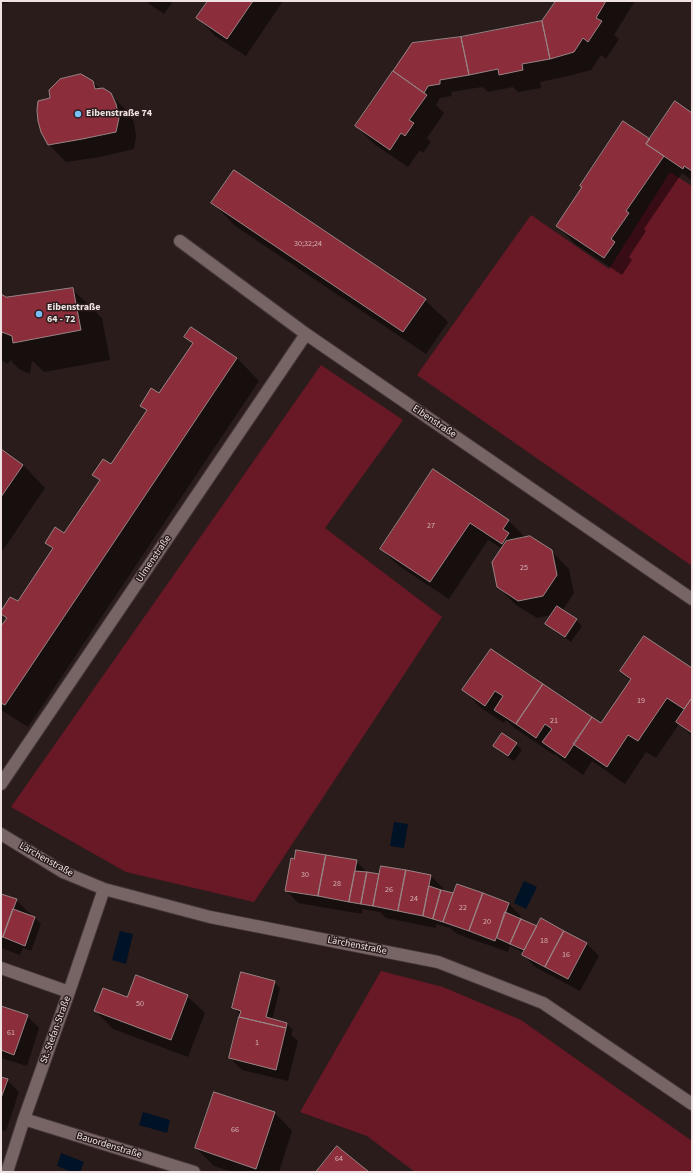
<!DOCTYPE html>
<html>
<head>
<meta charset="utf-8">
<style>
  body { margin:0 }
  #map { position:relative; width:693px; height:1173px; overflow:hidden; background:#2b1c1c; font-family:"Source Sans 3",sans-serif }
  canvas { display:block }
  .frame { position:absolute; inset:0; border:2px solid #eee2e3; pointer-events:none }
</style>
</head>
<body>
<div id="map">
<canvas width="693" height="1173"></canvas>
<div class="frame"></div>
</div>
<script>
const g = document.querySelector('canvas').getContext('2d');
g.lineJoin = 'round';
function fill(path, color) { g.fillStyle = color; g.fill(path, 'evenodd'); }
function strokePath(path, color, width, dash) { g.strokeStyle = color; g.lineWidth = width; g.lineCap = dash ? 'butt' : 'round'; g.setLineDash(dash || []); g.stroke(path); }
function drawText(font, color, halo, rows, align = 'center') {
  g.font = font + ' "Source Sans 3",sans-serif'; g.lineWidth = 3; g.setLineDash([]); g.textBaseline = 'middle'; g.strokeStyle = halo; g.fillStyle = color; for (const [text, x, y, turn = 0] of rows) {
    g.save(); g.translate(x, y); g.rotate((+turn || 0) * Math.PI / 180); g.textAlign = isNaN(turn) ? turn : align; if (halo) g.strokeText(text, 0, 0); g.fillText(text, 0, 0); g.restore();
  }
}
fill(new Path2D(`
  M670 172 692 186V566L417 375 531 215 609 269Z
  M321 365 403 420 325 528 442 617 254 902 126 872 11 807Z
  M381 971 443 987 521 1020 692 1141V1172H415L367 1136 300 1112Z`), '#691826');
fill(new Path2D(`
  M394 822 408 824 404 848 390 846Z
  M524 881 537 887 526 909 514 903Z
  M120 931 133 934 126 964 112 960Z
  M143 1112 170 1120 167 1133 139 1125Z
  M61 1153 84 1162 80 1172H72L57 1166Z`), '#001225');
fill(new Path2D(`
  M1 1H17L1 4Z
  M145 1H173L164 14Z
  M209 1H283L246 56 215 36 198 18Z
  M557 1H635L614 35 619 39 606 59 601 55 591 70 568 76 540 82 541 88 518 92 513 87 488 92 482 87 451 92 452 96 440 98 436 105 444 113 427 138 431 142 423 153 420 150 408 167 374 144 356 126 462 38 543 22Z
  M93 82 100 89 110 94 128 112 134 122 136 136 134 149 100 157 66 162 48 144 52 99ZM87 137V139L56 144V142Z
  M692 114V180L682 173 644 229 646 231 629 257 632 260 622 275 575 244 557 226 650 140Z
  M213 203 425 300 448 322 426 354 235 226Z
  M72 289 102 318 110 360 44 372 34 362 32 361 30 374 19 369 10 360 8 364 1 360V295L6 299Z
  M186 337 237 358 259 381 28 727 1 710V628L7 619 1 613 18 603 53 550 46 543 64 534 100 481 94 475 111 465 147 412 141 406 159 395 193 344Z
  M1 451 23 465 45 488 1 553Z
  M433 471 508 520 526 538 551 551 569 569 574 593 562 611 576 620 582 626 571 642 553 629 547 623 552 615 537 618 516 605 498 587 502 549 488 540 449 599 399 566 381 549Z
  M491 650 601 725 631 681 621 671 692 670V736L679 724 656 758 646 752 625 784 592 761 583 775 562 760 555 754 554 755 513 727 506 720 504 723 481 708 464 690Z
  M516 744 522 750 514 761 500 752 495 746Z
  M356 861 369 874 379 875 380 876 382 867 431 876 443 888V891L454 895 508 903 521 916 519 919 537 927 542 920 587 944 599 956 580 991 535 967 523 954 524 953 510 946 508 952 457 934 450 928 436 924V928L386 918 380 912 362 909V914L298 903 286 890Z
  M1 895 16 900 41 924 31 951 23 948 20 955 1 948Z
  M274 982 280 988 272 1020 287 1024 293 1030 291 1035 298 1041 288 1081 242 1070 230 1058 241 1015 233 1008Z
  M187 996 205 1013 188 1057 113 1029 95 1011 128 999Z
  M1 1007 27 1016 39 1028 27 1066 1 1058Z
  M1 1078 7 1080 19 1092 6 1131 1 1130Z
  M275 1113 292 1131 279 1172H232L214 1166 196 1148Z`), '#0007');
const building = new Path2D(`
  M208 1H253L227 39 196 18Z
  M556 1H606L596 18 602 21 588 42 583 38 574 52 550 59 542 21Z
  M542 21 550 59 522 64 523 70 499 75 498 69 469 75 461 37Z
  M461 37 469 75 440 80V84L428 86 424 93 393 71 412 43Z
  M393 71 427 95 409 120 414 123 405 136 401 133 390 150 355 126Z
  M81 74 93 81 95 89 103 88 111 93 116 104 119 118 116 132 82 139 48 145 41 132 38 121 37 110 38 101 50 98 49 90 60 79Z
  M675 101 692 113V171L684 166 683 169 646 144Z
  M623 121 650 139 646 144 664 156 626 211 629 213 611 239 615 242 604 258 556 226 582 187 580 186Z
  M234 170 426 299 403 332 211 203Z
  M73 288 81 330 13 343 12 336 2 332 1 340V294L6 297Z
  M191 327 237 358 5 705 1 703V626L7 618 1 614V611L10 597 18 601 53 548 45 543 55 527 64 533 100 480 92 475 103 459 111 464 147 410 140 406 151 388 159 393 193 343 184 337Z
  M1 449 23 465 1 497Z
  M433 469 509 520 503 529 509 533 502 544 470 523 430 582 380 549Z
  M530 536 552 550 557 575 543 596 518 601 497 587 492 562 506 541Z
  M557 606 577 619 565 637 545 624Z
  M644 636 692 668V698L684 709 667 698 638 741 628 735 607 767 573 744 592 717 601 723 631 679 620 671Z
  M491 649 543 684 516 724 494 710 503 696 495 691 485 706 462 690Z
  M543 684 592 717 565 758 542 742 552 729 545 724 536 738 516 724Z
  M692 698V733L676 722Z
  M502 733 517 743 508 756 493 746Z
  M296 850 326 855 318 896 285 891 291 858 294 859Z
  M326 855 357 860 349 902 318 896Z
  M381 866 406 870 398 911 373 906Z
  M406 870 431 875 423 916 398 911Z
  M355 871 367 872 361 904 349 902Z
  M367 872 379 874 373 906 361 904Z
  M457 884 483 893 469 931 443 922Z
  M429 886 441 890 433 919 423 916Z
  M441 890 453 893 443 922 433 919Z
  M483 893 509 903 495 941 469 931Z
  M1 894 17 899 3 937H1Z
  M13 909 35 917 25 946 3 937Z
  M505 912 521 919 510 944 497 938Z
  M541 918 564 931 545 967 522 955Z
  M521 919 537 926 524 950 510 944Z
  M564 931 587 943 568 979 545 967Z
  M241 972 275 981 266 1017 287 1023 286 1028 239 1017 241 1011 232 1008Z
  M136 975 188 995 171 1040 94 1011 103 988 127 997Z
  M1 1006 28 1015 14 1055 1 1050Z
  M239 1017 286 1028 276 1070 229 1058Z
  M1 1077 8 1079 1 1098Z
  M214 1092 275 1112 256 1169 195 1148Z
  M337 1146 369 1172H316Z`);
fill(building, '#8b2d3a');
strokePath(building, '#988485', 1);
const street = new Path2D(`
  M180 241 306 334 692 599
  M1 784 306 334
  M1 834 63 872 104 889 210 917 438 962 543 1003 692 1104
  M1 968 69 992
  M24 1119 194 1172
  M7 1172 24 1119 69 992 104 889`);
strokePath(street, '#433637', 14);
strokePath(street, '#776465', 12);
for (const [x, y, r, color] of [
  [78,114,4,"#78bff8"],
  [39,314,4,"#78bff8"]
]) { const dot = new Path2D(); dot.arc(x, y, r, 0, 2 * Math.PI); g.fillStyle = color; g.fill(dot); strokePath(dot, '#2b1c1c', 1.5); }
drawText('8px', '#d5b5b9', null, [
  ["30;32;24",308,244],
  ["27",431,526],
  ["25",524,568],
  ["19",641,701],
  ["21",554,721],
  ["30",305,875],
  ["28",337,884],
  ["26",389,890],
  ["24",414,899],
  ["22",463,908],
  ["20",487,922],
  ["18",544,941],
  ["16",566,955],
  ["50",140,1004],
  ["61",11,1033],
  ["1",257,1043],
  ["66",235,1130],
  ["64",339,1159]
]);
drawText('bold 10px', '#eee2e3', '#2b1c1c', [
  ["Eibenstraße 74",86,114],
  ["Eibenstraße",47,308],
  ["64 - 72",47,320]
], 'left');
drawText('10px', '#eee2e3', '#2b1c1c', [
  ["Eibenstraße",434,422,34],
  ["Ulmenstraße",154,559,-56],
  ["Lärchenstraße",46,860,29],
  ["Lärchenstraße",357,946,11],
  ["St.-Stefan-Straße",56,1030,-70],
  ["Bauordenstraße",109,1146,17]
]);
</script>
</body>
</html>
